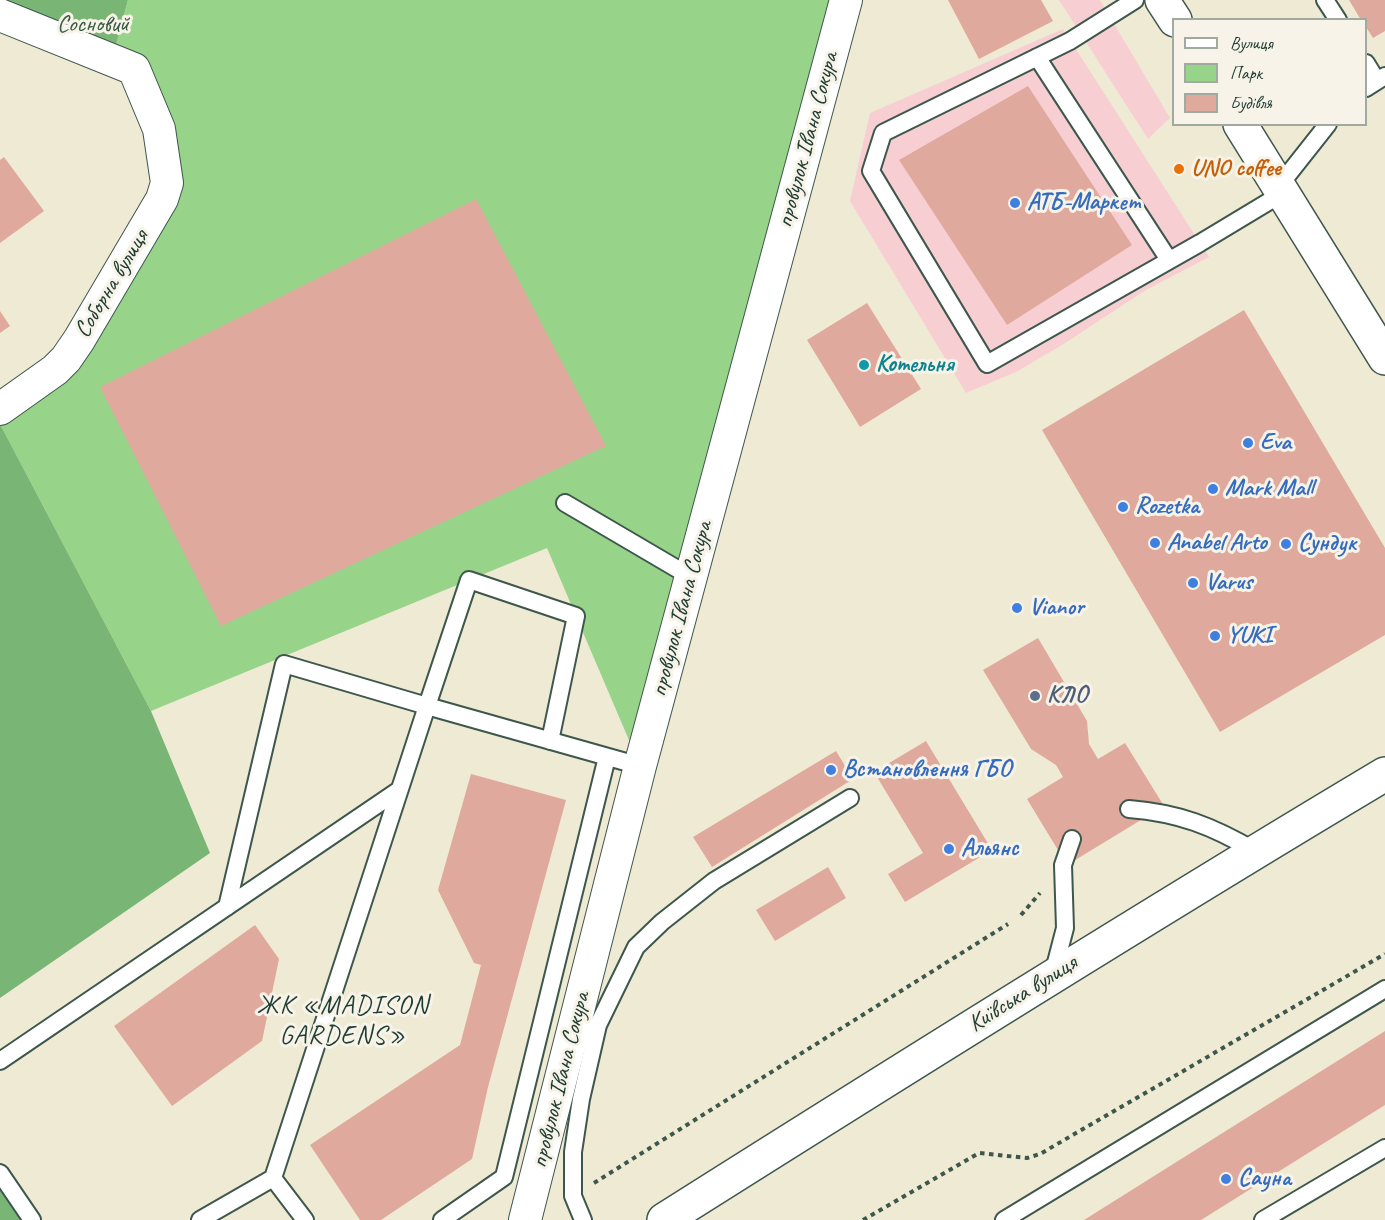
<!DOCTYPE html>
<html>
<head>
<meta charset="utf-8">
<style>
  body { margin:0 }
  #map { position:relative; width:1385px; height:1220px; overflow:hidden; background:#efead3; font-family:Caveat,sans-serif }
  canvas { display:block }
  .legend { position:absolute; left:1172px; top:18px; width:195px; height:108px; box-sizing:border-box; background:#f7f3e8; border:2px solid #a1aaa0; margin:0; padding:8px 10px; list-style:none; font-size:18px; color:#1f3d34 }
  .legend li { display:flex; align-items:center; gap:12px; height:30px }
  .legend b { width:30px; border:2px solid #a1aaa0 }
</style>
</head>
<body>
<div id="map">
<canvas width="1385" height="1220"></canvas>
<ul class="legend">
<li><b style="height:8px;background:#fff"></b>Вулиця</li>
<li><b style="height:16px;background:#97d489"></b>Парк</li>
<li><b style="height:16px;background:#e0a99d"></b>Будівля</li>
</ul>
</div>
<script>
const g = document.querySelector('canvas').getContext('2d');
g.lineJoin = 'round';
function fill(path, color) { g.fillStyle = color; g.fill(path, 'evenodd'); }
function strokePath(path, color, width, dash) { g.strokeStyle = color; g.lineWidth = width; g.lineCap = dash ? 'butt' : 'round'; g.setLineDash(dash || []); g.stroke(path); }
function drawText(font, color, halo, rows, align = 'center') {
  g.font = font + ' Caveat,sans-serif'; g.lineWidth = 6; g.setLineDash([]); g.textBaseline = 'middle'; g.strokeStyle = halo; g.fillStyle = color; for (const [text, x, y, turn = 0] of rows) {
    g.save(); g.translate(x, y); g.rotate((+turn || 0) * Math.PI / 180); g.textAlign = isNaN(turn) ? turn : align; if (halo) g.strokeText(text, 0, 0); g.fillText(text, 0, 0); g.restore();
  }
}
fill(new Path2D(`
  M1059 0H1100L1170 118 1148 139Z
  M1063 29 1209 257 1146 290 1062 345 1016 372 966 393 850 201 870 113Z`), '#f7cfd3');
fill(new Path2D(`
  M128 0H846L640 766 547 548 151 711 0 424 162 199 159 129 112 60Z`), '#97d489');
fill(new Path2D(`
  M0 0H128L112 60Z
  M0 424 151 711 210 853 0 998Z
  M0 1184 24 1220H0Z`), '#79b675');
fill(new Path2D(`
  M948 0H1041L1053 21 979 59Z
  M1349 0H1385V31L1373 38 1366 27V20H1361Z
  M1028 86 1132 245 1007 325 899 160Z
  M4 157 44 211 0 243V160Z
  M476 199 606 446 221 626 100 387Z
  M867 303 921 389 860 427 807 340Z
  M1244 310 1385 548V635L1220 732 1042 430Z
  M0 311 10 326 0 333Z
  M1038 638 1087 721 1089 744 1098 759 1125 743 1164 806 1067 865 1027 799 1063 777 1056 765 1031 749 983 670Z
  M926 741 992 850 905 902 888 874 923 853 874 772Z
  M836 751 853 779 712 867 693 837Z
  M471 774 566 800 488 1087 472 1159 381 1220H360L310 1145 460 1045 481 965 474 963 438 890Z
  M828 867 846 898 775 941 756 910Z
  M255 925 279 959 262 1041 172 1106 114 1026Z
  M1385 1031V1105L1201 1220H1084Z`), '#e0a99d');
const service = new Path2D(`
  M1135 0 1070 41 883 133 871 171 987 364 1200 243 1283 193
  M1325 0 1338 20
  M1037 57 1169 260
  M1366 63 1377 81
  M1366 88 1385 76
  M1279 186 1328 124
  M565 503 691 577
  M1129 809C1179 813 1212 826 1255 851
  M227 907 284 664 427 706 469 580 576 616 550 741
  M1053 974 1065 928 1063 865 1072 839
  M0 1061 399 790
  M0 1173 32 1220
  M273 1178 305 1220
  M200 1220 273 1178 427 706 640 766
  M442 1220 504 1177 607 757
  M583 1220 573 1196V1152L581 1099 598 1025 636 947 662 922 714 881 850 798
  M1004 1220 1385 989
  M1263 1220 1385 1148`);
const minor = new Path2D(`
  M0 15 134 69 159 129 167 183 162 199 79 340 66 359 55 370 0 409
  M525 1220 640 766 846 0`);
const tertiary = new Path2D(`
  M1162 0 1175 20
  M1240 124 1385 358`);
const primary = new Path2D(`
  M664 1220C903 1069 1142 919 1385 774`);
strokePath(service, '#3e574c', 20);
strokePath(minor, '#3e574c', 34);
strokePath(tertiary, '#3e574c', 36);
strokePath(primary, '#3e574c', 36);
strokePath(new Path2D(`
  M1021 915 1040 893
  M594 1183 1008 924
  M863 1220 979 1153 1027 1158 1040 1154 1385 954`), '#3e574c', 4, [4.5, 4.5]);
strokePath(service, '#fff', 16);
strokePath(minor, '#fff', 32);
strokePath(tertiary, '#fff', 33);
strokePath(primary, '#fff', 33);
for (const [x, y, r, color] of [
  [1179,169,6,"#e8710a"],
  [1015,203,6,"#3f7fe0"],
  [864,365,6,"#0f9aa8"],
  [1248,443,6,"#3f7fe0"],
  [1213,489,6,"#3f7fe0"],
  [1123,507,6,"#3f7fe0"],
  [1155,543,6,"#3f7fe0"],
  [1286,544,6,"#3f7fe0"],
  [1193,583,6,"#3f7fe0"],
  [1017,608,6,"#3f7fe0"],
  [1215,636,6,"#3f7fe0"],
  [1035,696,6,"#5c6f8a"],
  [831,770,6,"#3f7fe0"],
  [949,849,6,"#3f7fe0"],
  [1226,1179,6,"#3f7fe0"]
]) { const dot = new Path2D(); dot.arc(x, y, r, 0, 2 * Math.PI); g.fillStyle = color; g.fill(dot); strokePath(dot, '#f7f3e8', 2); }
drawText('24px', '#375b45', '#f7f3e8', [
  ["Сосновий",93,25]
]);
drawText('24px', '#1f3d34', '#f7f3e8', [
  ["провулок Івана Сокура",808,140,-75],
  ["Соборна вулиця",112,284,-59],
  ["провулок Івана Сокура",682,609,-75],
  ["Київська вулиця",1023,994,-32],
  ["провулок Івана Сокура",561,1080,-76]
]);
drawText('bold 24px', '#c56008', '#f7f3e8', [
  ["UNO coffee",1191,169]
], 'left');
drawText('bold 24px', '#366cbe', '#f7f3e8', [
  ["АТБ-Маркет",1027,203],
  ["Eva",1260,443],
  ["Mark Mall",1225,489],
  ["Rozetka",1135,507],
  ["Anabel Arto",1167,543],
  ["Сундук",1298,544],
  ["Varus",1205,583],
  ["Vianor",1029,608],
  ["YUKI",1227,636],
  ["Встановлення ГБО",843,770],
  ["Альянс",961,849],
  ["Сауна",1238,1179]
], 'left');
drawText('bold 24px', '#0d838f', '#f7f3e8', [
  ["Котельня",876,365]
], 'left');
drawText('bold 24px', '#4e5e75', '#f7f3e8', [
  ["КЛО",1047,696]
], 'left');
g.letterSpacing = '1.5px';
drawText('26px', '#1f3d34', '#f7f3e8', [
  ["ЖК «MADISON",343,1006],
  ["GARDENS»",343,1036]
]);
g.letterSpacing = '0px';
</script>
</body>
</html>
